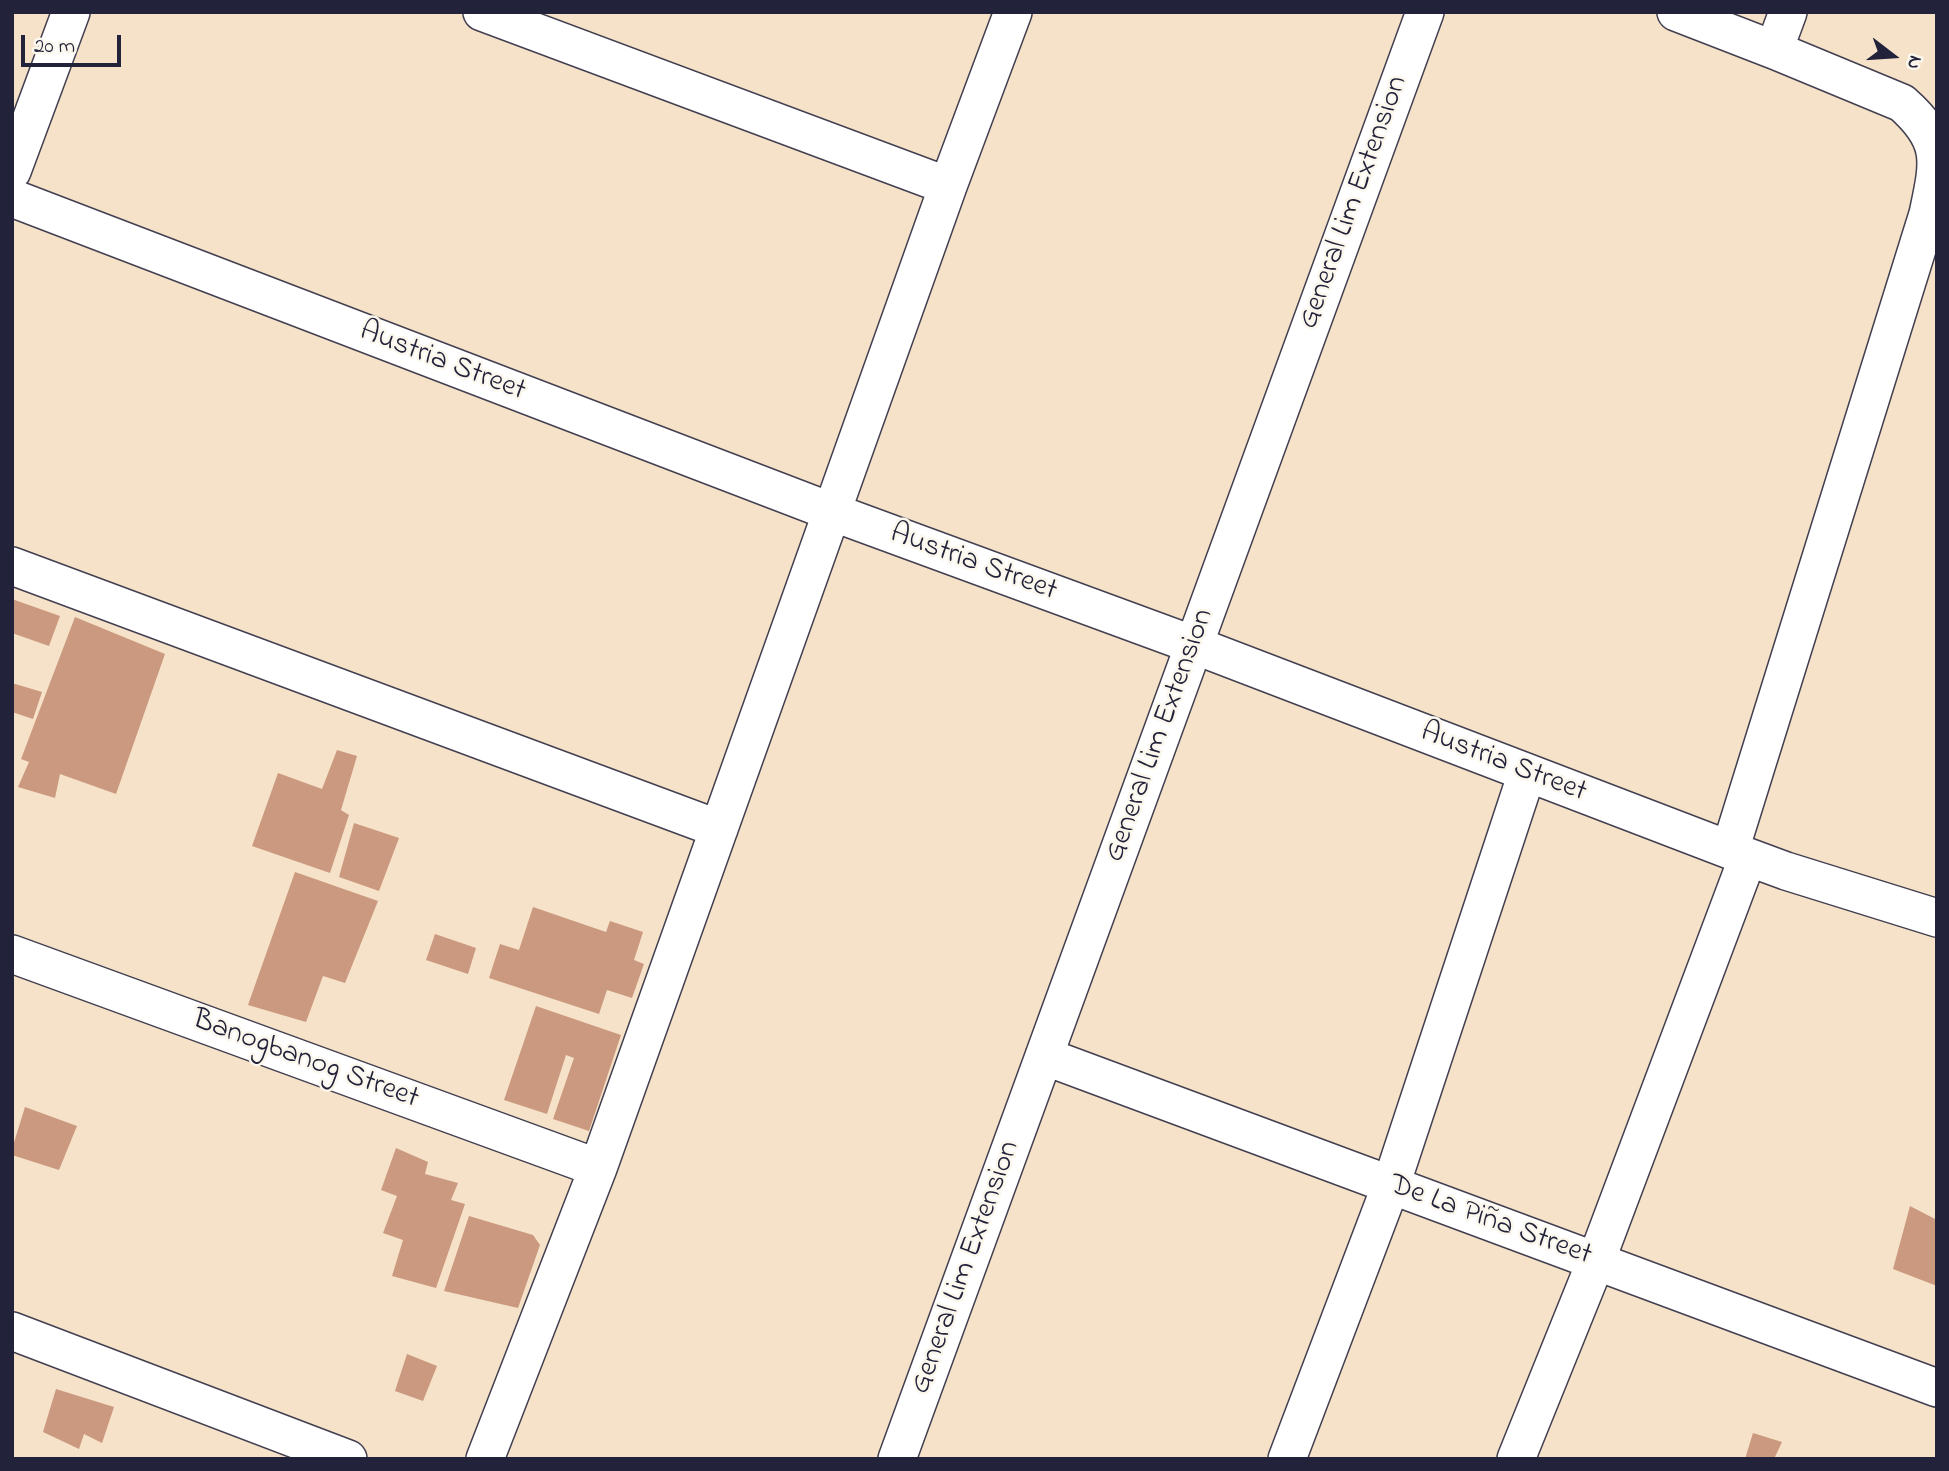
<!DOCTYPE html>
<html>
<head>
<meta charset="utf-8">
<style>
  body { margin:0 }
  #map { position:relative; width:1949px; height:1471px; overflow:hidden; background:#f5e2c8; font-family:"Indie Flower",sans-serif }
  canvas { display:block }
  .frame { position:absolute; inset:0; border:14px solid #22223b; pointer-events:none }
  .north { position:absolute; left:1858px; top:21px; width:70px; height:70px; -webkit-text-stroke:5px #fbf7ec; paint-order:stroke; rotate:107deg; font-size:19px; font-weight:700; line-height:28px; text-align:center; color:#22223b }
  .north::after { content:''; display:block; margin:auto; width:24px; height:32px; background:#22223b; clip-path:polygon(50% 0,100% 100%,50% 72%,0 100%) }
  .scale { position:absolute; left:21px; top:35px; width:100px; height:32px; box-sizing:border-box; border:4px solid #22223b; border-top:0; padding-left:9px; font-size:21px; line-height:24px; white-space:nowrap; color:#22223b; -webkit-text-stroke:5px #fbf7ec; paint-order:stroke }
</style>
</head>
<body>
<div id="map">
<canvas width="1949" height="1471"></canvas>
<div class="frame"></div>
<div class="north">N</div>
<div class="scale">20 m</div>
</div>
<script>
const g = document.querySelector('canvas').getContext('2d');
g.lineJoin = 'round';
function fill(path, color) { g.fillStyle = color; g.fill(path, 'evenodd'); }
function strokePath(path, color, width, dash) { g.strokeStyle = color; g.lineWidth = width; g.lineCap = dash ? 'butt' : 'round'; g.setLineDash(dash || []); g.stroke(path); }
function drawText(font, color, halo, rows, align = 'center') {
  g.font = font + ' "Indie Flower",sans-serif'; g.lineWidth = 5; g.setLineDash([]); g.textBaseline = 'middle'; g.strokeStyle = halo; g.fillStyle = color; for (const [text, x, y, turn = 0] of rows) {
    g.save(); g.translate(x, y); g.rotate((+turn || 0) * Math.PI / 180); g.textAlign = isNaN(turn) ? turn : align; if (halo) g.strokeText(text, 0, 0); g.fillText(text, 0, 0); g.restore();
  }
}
fill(new Path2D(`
  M12 599 60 616 49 646 12 633Z
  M75 617 165 654 116 794 60 774 55 798 18 787 29 762 21 759Z
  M12 683 42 692 33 719 12 712Z
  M337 750 357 756 341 810 349 815 330 873 252 846 278 773 322 789Z
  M354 823 399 838 379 891 339 877Z
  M295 872 378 901 345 983 323 976 306 1022 248 1005Z
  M533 907 606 932 610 921 643 932 634 960 644 964 632 998 607 990 599 1014 489 978 500 944 519 950Z
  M435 934 476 948 468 974 426 960Z
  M536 1006 621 1035 589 1131 553 1119 574 1058 566 1055 547 1114 504 1100Z
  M25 1107 77 1126 59 1170 12 1155V1149Z
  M396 1148 428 1162 425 1174 458 1183 451 1200 465 1204 436 1288 392 1276 403 1240 383 1233 397 1196 381 1190Z
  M1910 1206 1937 1220V1286L1893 1269Z
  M469 1216 533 1235 540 1245 518 1308 444 1291Z
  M407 1354 437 1366 423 1401 395 1391Z
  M56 1389 114 1407 102 1443 84 1434 79 1449 43 1432Z
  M1753 1433 1782 1442 1774 1459H1745Z`), '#cb997f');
const minor = new Path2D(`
  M482 12 948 186
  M1676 12 1774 50 1902 103C1945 141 1939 162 1928 214L1730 850
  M1774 50 1788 12
  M12 171 71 12
  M12 198 832 512 1194 645 1748 857 1786 871 1937 918
  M12 566 719 829
  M12 954 598 1168
  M1044 1056 1937 1388
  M12 1331 348 1459
  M485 1459 598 1168 948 186 1013 12
  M897 1459 1425 12
  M1287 1459 1391 1185 1527 773
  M1516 1459 1596 1261 1748 857`);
strokePath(minor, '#423f50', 40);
strokePath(minor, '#fff', 37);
drawText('30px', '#22223b', '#fbf7ec', [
  ["General Lim Extension",1355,203,-70],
  ["Austria Street",442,363,21],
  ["Austria Street",973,564,20],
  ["General Lim Extension",1161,736,-70],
  ["Austria Street",1503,764,21],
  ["Banogbanog Street",305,1061,20],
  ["De La Piña Street",1490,1222,20],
  ["General Lim Extension",967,1268,-70]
]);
</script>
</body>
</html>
